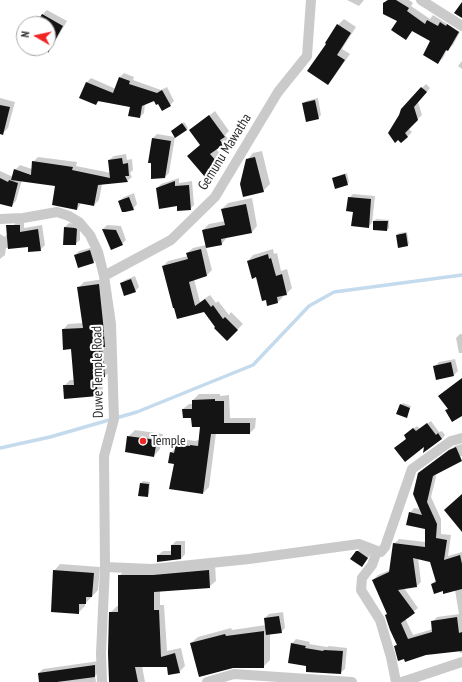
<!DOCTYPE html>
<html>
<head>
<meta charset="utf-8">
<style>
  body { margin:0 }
  #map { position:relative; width:462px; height:682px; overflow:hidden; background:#fff; font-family:"PT Sans Narrow",sans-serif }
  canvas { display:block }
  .north { position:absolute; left:16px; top:16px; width:40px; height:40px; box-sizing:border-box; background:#fff; border:1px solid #ababab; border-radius:50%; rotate:279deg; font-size:11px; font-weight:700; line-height:16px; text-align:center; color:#2d2d2d }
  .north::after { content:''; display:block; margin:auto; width:14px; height:18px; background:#f02524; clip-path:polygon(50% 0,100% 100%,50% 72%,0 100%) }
</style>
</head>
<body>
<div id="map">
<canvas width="462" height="682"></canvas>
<div class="north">N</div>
</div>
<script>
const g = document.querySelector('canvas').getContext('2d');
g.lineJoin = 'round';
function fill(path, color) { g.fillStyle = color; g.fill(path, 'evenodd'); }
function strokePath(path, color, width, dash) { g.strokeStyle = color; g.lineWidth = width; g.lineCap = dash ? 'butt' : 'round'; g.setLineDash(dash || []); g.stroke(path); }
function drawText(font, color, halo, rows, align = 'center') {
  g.font = font + ' "PT Sans Narrow",sans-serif'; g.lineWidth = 4; g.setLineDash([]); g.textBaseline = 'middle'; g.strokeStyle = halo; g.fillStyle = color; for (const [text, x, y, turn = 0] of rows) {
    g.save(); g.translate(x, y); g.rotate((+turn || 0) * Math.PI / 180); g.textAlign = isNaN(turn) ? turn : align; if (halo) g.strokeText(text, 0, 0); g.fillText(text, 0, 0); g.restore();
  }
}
fill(new Path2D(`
  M347 0H364L359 6Z
  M387 0H409L413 3 411 6 430 19 433 15 460 32 453 45 447 50 443 58 437 63 432 41 413 30 405 39 399 21 384 4Z
  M47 10 67 21 56 40 52 44 48 42V24H37L43 14Z
  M344 19 356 27 342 49 350 54 333 78 328 84 327 43 338 25Z
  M462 61V69L458 66Z
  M124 73 134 77 133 80 161 90 167 87 174 101 170 105 154 99 145 103 144 113 140 117 131 107 99 101 96 104 81 97 87 82 91 78 116 89 120 77Z
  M426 84 430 88 418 102 422 115 408 128 412 132 402 142 398 138 422 88Z
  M0 98 15 102 8 128 3 133 0 132Z
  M318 98 321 115 318 118 303 104 306 101Z
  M215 111 229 131 225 135 228 139 216 149 224 158 219 164 201 144 191 130Z
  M184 122 188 128 186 130 172 131Z
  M157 134 175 137 169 173 165 177 152 163 149 162 153 138Z
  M262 151 270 184 263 191 247 160 253 153Z
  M126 154 127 160 132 159 133 170 130 173 132 177 127 181 102 184 99 200 94 205 82 202 77 209 56 185 22 180 16 201 11 206 0 203V171L13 177 15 170 20 165 32 169 33 162 38 157 77 162 76 166 111 173 109 160 114 156Z
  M347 173 349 182 347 184 333 178 335 177Z
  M179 178V183L192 181 194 205 190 209 178 205 157 188 161 184Z
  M134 193 137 204 133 209 119 201 124 197Z
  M353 194 375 196 372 223 368 227 354 211 349 198Z
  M252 198 257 226 252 232 227 237 222 244 206 247 212 270 207 275 194 279 200 302 210 295 216 303 218 301 229 315 231 312 243 324 227 340 204 311 178 318 163 266 168 261 188 256 187 253 193 248 206 245 203 230 209 224 225 221 222 209 228 203Z
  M376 219 389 220V228L387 230 374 221Z
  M17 221H24V228L42 225 45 245 40 250 29 246 6 248 5 255 0 259V234L5 237Z
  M69 223 80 225V240L75 244 65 227Z
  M107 225 121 226 126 240 122 244 103 229Z
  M407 232 409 244 407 245 397 235 399 233Z
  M94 247 98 258 93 262 75 255 79 251Z
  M273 249 274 254 277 253 281 271 287 269 292 288 286 294 283 295V297L278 302 257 276 248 261 253 255Z
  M135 276 139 287 135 291 121 284 125 280Z
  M104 279 110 371 105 376 101 377 103 390 97 395 64 386 70 380H75L72 348 63 330 68 324 83 323 78 288 84 282Z
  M460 334H462V353H459L456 338Z
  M455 359 458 371 454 375 434 367 439 362Z
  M199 394H220V396L229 395 230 418H256L255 428 250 433H216L209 487 203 493 175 463 171 453 182 439 195 441 199 440 201 426 183 409 189 404H193V400Z
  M403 403 411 406 406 417 401 405Z
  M431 421 439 432 442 431 445 435 442 439 426 445 407 438 408 432 417 426 420 429Z
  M135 430 163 434 160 449 154 456 128 437Z
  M462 444V456L433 465 436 477 431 497 441 519V534L451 535 448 556 462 552V653H460L459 650 395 646 398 644 388 613 373 580 378 575 390 570 394 544 399 539 426 542V528L410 513 414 508 421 509 419 473 455 446ZM418 558 431 561 436 580 432 584 443 590H455L459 614 437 617 432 622 433 629 413 635 405 618 418 608 404 588 417 586 421 582Z
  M143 481 150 482 149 494 147 496 141 483Z
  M176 541H185V554L181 559 158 561V555L163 551H172V545Z
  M361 547 371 554 362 566 357 552Z
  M60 564 100 567 98 590 85 604V606L78 613 54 571Z
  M215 564 216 581 209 587 160 591V605H164L167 651 181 648 185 666 179 672 167 666H142L145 682H111L110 613 117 606H119V576L126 569Z
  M283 612 285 628 281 632 270 634V660L263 667 191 643 198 637 231 628 232 630 266 625 265 618 269 614Z
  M296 639 310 642 309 644 327 647 329 646 347 648 345 669 340 673 308 665 292 644Z
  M99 661V672L95 676 96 682H40L39 673 43 669Z`), '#0003');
strokePath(new Path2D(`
  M0 448 50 437 137 412 253 365 309 306 334 292 462 275`), '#c4daed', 3.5);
fill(new Path2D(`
  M388 0H396L409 8 407 11 425 24 427 20 438 26 440 22 446 26 447 24 459 32 448 51 446 50 438 64 423 55 430 41 412 31 406 40 391 30 397 21 383 14V3Z
  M462 2V18L454 13Z
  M42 14 63 26 48 53V24H36Z
  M337 24 351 33 337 55 345 60 328 85 307 71 326 44 325 43Z
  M119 77 130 81 129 84 157 93 162 90 171 106 162 111 158 104 156 105 154 101 142 106 140 118 128 116 130 107 98 101 96 105 79 98 86 82 113 93Z
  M421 87 427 92 414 107 418 120 405 133 408 137 401 143 398 140 395 143 388 133 399 115 401 109Z
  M315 100 319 119 306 122 302 103Z
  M0 105 10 107 3 135 0 134Z
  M209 115 225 137 220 140 223 145 210 154 219 164 205 177 187 156 200 145 189 130Z
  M182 123 187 130 175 138 171 131Z
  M152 138 171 141 165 178 151 179V163H148Z
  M255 157 264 192 243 197 240 184 246 159Z
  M122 158 123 164 128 163 129 176H125L128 182 98 185 94 206 78 203 77 210 52 205 55 186 11 180 14 169 31 175 32 161 73 167 72 170 110 178 108 160Z
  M345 174 348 185 335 189 332 178Z
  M0 178 8 182 9 180 18 183 12 207 0 204Z
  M175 181V186L189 185 191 210 177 211V206L159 209 156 188Z
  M129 197 134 210 125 212H122L118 201Z
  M348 197 371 199 369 228 351 226 353 212 346 211Z
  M246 204 252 233 221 239 222 245 206 248 202 230 225 225 221 209Z
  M373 221H388L387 231 373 230Z
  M6 225H20V232L38 229 41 251 28 252V247L8 249Z
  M64 227 75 228 77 229 76 245H63Z
  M102 229 116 230 123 245 111 250Z
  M406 233 408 246 398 248 396 235Z
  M201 249 207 276 189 282 195 306 205 299 211 307 213 305 223 319 225 317 238 330 227 341 214 328 215 327 204 312 177 319 174 308H173L162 266 188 259 186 253Z
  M90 250 94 263 78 268 74 255Z
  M268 254 269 259 271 258 276 276 282 274 287 295 277 297 278 303 267 306 266 300 262 301 256 277 252 279 247 261Z
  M131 279 136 292 124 296 120 283Z
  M99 284 103 322 105 347H102L105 377 96 378 98 396 64 399 63 385H74L71 349 63 350 62 329 83 328 77 287Z
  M451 362 454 376 436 380 433 366Z
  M462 378V416L452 422 445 410 448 409 438 396Z
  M215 399V401H224V423H250V434H211L203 494 169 489 174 464 168 463 170 452 174 453 176 444 190 446V445L198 446 200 427H192L191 418H183L182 409H192V400Z
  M400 404 410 408 407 418 396 414Z
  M427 423 436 435 438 433 442 439 423 453 424 447 405 462 394 448 406 439 404 435 413 428 416 431Z
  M127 436 157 440 154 457 125 452Z
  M456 447 462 461 433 476 427 502 437 524 436 538 447 540 444 560 460 555 462 564V589L443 594V591L434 594 431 584 436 582 430 562 413 558 417 587 398 590 415 613 401 623 408 639 432 632 431 621 457 617 459 633 462 632V651L426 655 405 662 404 659 398 661 394 646 397 645 390 630 385 615 387 614 372 580 389 572 393 543 425 547V529L406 525 409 512 422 515 413 494 418 473 449 450Z
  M140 483 149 484 148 497 138 496Z
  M462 494V532L444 510Z
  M171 545H181V559L157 562V555H171Z
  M356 551H358L368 558 362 567 350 559Z
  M53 570 94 573 92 597H86V604H79V614L51 612Z
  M209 570 210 588 154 592V610H159L161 657 175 653 180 673 168 675 167 667H135L138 682H109L108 653 109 612H118V575H153Z
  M279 616 282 633 266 635 264 618Z
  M264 631V668H233L199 677 190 643 225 634 226 636Z
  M291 643 306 646 305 648 323 651 324 650 343 651 341 674 306 672V666L288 663Z
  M95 665V677L57 682H39L38 673Z`), '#141414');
strokePath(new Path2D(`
  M421 0 462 26
  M0 219 23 218 57 212 69 216 79 222 90 235 98 252 104 276 111 324 114 419 104 456 105 567 101 653 102 682
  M104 276 171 240 215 197 278 92 307 56 311 0
  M377 551 381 552 385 547 412 469 451 441 462 438
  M105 567 152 569 249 559 359 544 377 551 372 565 362 578 361 590 380 620 391 657 396 682
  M207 682 234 674 352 682
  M402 682 462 662`), '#cacaca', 10);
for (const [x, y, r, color] of [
  [143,441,4,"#f02524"]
]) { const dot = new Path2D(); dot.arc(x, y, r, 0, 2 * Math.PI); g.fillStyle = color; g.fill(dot); strokePath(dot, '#fff', 1.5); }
drawText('14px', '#2d2d2d', '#fff', [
  ["Gemunu Mawatha",225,152,-58],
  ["Duwe Temple Road",98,372,-91]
]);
drawText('14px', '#2d2d2d', '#fff', [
  ["Temple",151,441]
], 'left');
</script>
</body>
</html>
